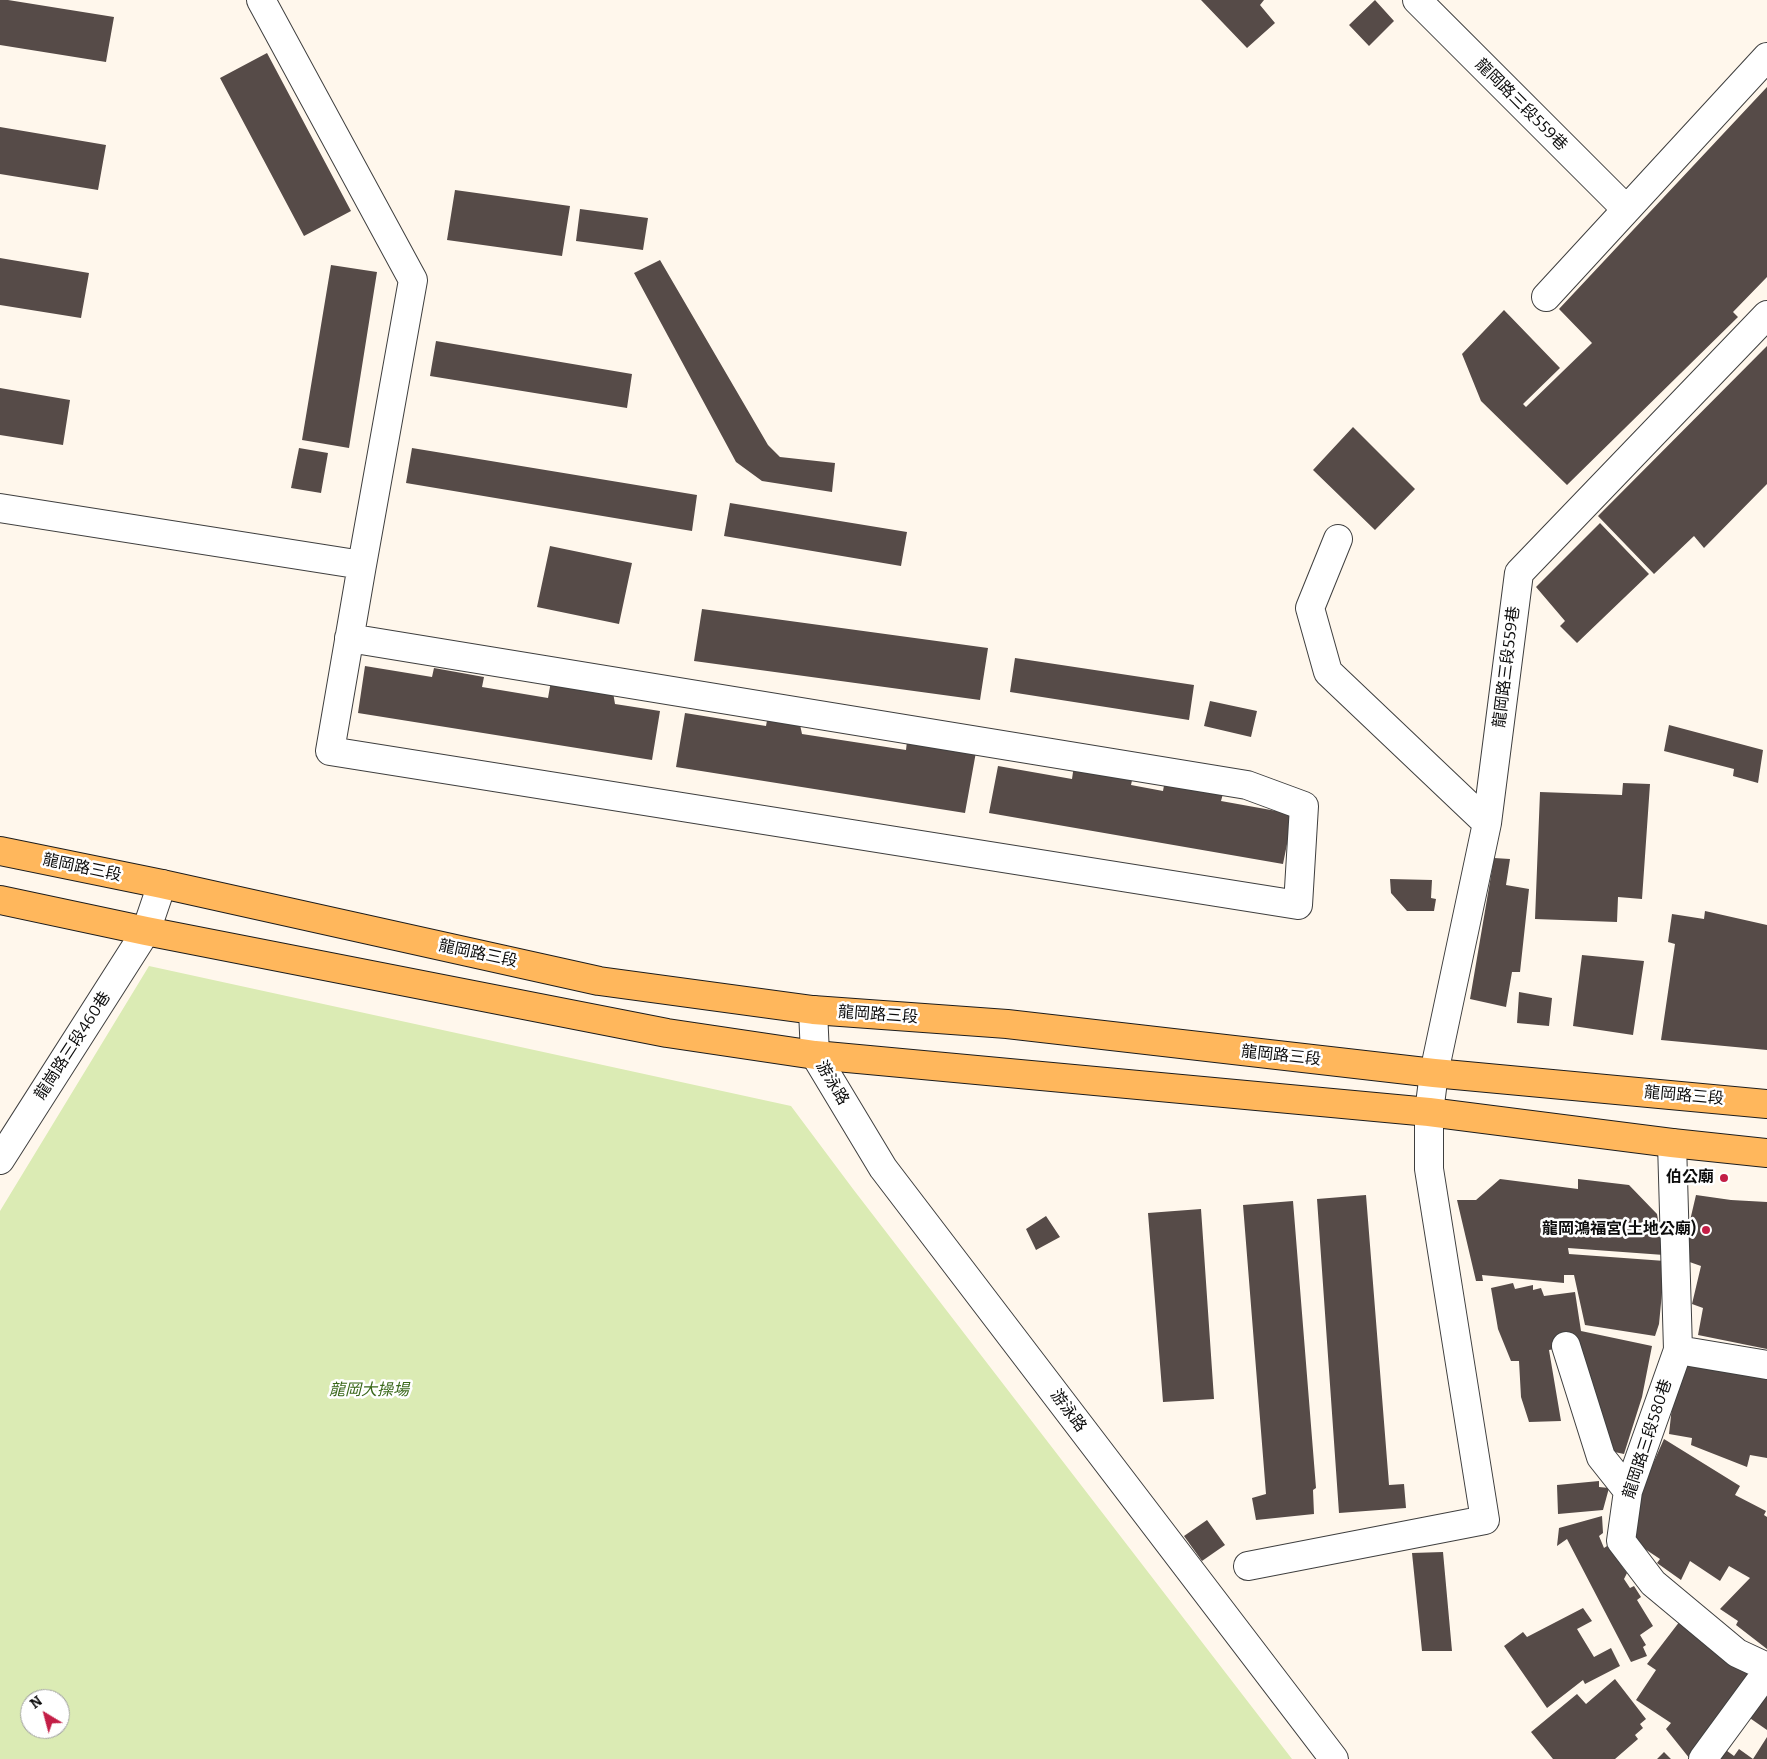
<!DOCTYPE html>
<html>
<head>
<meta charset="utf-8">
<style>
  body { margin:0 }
  #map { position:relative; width:1767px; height:1759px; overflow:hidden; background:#fff7ec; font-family:Bitter,serif }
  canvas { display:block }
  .north { position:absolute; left:20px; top:1689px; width:50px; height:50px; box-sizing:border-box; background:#fff; border:1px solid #9e9e9e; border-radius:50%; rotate:323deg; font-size:14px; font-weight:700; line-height:20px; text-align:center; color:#0c0c0c }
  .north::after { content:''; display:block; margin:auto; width:18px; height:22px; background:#c31e46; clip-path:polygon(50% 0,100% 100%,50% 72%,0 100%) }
</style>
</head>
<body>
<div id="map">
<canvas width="1767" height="1759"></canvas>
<div class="north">N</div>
</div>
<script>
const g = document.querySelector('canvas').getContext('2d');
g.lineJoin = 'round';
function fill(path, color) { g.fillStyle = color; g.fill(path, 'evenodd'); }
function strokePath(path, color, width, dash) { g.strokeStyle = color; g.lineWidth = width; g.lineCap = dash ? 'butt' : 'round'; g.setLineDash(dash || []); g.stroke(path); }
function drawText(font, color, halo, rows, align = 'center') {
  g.font = font + ' Bitter,"Noto Sans TC",serif'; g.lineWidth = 5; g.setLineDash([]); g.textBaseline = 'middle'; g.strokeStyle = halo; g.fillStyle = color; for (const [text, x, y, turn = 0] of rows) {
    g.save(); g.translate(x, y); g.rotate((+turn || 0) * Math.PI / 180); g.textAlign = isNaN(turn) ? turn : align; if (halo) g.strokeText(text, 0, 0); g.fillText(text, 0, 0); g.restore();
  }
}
fill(new Path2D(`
  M149 966 791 1106 853 1189 1292 1759H0V1211ZM30 1699H60V1729H30Z`), '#dbebb4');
fill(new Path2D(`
  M0 0H8L114 17 106 62 0 45Z
  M1201 0H1264L1260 5 1275 23 1247 48Z
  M1375 0 1394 21 1369 46 1349 25Z
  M267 53 351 211 304 236 220 78Z
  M1767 87V277L1733 312 1738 317 1567 485 1481 401 1462 354 1504 310 1560 368 1523 404 1526 407 1592 343 1559 309Z
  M0 127 106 145 98 190 0 174Z
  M455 190 570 206 562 256 447 240Z
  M580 209 648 218 643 250 576 241Z
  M0 258 89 273 81 318 0 305Z
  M660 260 768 445 780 457 835 463 832 492 762 481 736 462 634 273Z
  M331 265 377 272 349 448 302 440Z
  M436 341 632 374 627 408 430 376Z
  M1767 346V484L1704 548 1694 536 1654 574 1598 516Z
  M0 388 70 400 63 445 0 435Z
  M1353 427 1415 489 1375 530 1313 470Z
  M299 448 328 453 321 493 291 488Z
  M412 448 697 495 692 531 406 483Z
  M730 503 907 532 901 566 724 536Z
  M1600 523 1649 574 1577 643 1560 626 1565 621 1536 587Z
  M550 546 632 563 619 624 537 607Z
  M702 609 988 648 980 700 694 661Z
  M1015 658 1194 685 1189 720 1010 692Z
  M365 666 432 677 434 668 484 677 482 687 548 698 551 681 613 692 615 704 660 711 652 760 358 713Z
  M1210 701 1257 711 1251 737 1204 726Z
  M685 713 766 726 768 715 799 720 802 734 906 750 907 741 976 752 965 813 676 767Z
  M1669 725 1763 750 1758 783 1733 776 1734 769 1664 751Z
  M1074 765 1133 776 1131 785 1163 791 1165 780 1224 790 1221 801 1293 814 1283 864 989 813 998 766 1072 779Z
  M1623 783 1650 784 1642 899 1618 897 1617 922 1535 919 1540 792 1622 795Z
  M1494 858 1510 859 1506 885 1529 889 1520 972H1512L1506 1007 1470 999Z
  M1390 879 1432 880 1431 898 1436 899 1434 911H1407L1391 893Z
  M1705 911 1767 925V1050L1661 1040 1675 944 1668 942 1672 914 1704 919Z
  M1582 955 1644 961 1633 1035 1573 1026Z
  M1519 992 1552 998 1549 1026 1517 1023Z
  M1500 1179 1578 1189V1179L1629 1185 1657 1214 1664 1255 1568 1248 1569 1254 1665 1261 1659 1324 1655 1336 1585 1325 1574 1275H1564V1283L1482 1275 1483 1281H1476L1457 1200H1476Z
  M1366 1195 1389 1485 1404 1484 1406 1508 1339 1513 1317 1199Z
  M1696 1195 1731 1200 1767 1202V1349L1698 1335 1703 1308 1692 1304 1701 1266 1681 1259Z
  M1293 1201 1316 1488 1313 1490 1314 1514 1256 1520 1252 1498 1266 1494 1243 1205Z
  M1201 1209 1214 1399 1163 1402 1148 1213Z
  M1046 1216 1060 1237 1036 1250 1026 1229Z
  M1513 1283 1515 1289 1533 1285V1290L1541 1288 1544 1296 1575 1292 1581 1331 1652 1346 1642 1397 1624 1454 1600 1449 1575 1345 1549 1350 1561 1421 1529 1422 1521 1397 1519 1361H1511L1498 1329 1491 1288Z
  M1685 1363 1767 1376V1458L1750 1455 1747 1467 1691 1445 1692 1438 1669 1434 1674 1388Z
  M1664 1439 1740 1486 1735 1495 1766 1511 1764 1515 1767 1517V1649L1736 1625 1738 1621 1720 1609 1750 1578 1729 1566 1720 1581 1690 1561 1681 1580 1657 1563 1660 1559 1642 1547 1629 1527 1639 1495Z
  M1599 1481V1487L1609 1488 1603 1510 1558 1514 1557 1485Z
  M1602 1516 1603 1533 1599 1536 1604 1548 1607 1546 1627 1573 1624 1579 1630 1588 1634 1586 1641 1597 1637 1600 1653 1626 1640 1635 1646 1645 1643 1647 1647 1656 1631 1662 1567 1539 1557 1546 1559 1528Z
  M1207 1520 1225 1545 1202 1561 1184 1536Z
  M1443 1552 1452 1651H1422L1412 1553Z
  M1583 1608 1592 1621 1577 1629 1594 1657 1611 1648 1620 1666 1585 1684 1583 1680 1547 1708 1504 1646 1523 1632 1527 1637Z
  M1680 1621 1749 1673 1690 1759 1666 1729 1671 1723 1636 1700 1656 1670 1647 1664Z
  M1615 1679 1646 1719 1640 1724 1643 1728 1635 1735 1638 1739 1615 1759H1553L1531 1732 1577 1694 1586 1704Z
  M1767 1691V1730L1744 1714Z
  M1767 1737V1759H1711L1719 1745 1734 1756 1739 1749 1753 1759Z
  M1664 1752 1671 1759H1657Z`), '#564b48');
const minor = new Path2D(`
  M1417 0 1626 209
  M1546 297 1767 57
  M0 508 362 565 413 280 261 0
  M1338 539 1310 608 1328 672 1487 823
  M349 638 1247 785 1304 806 1298 905 330 751 362 565
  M813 1010 815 1055 883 1168 1334 1759
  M1672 1143 1678 1350 1628 1491 1621 1541 1653 1583 1737 1653 1767 1667
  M0 1160 146 931 162 884
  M1566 1346 1601 1457 1628 1491
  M1678 1350 1767 1365
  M1248 1566 1485 1520 1429 1169V1112L1434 1073 1487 823 1519 573 1767 315
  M1703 1759 1758 1684 1767 1676`);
const major = new Path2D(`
  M0 851 162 884 599 981 813 1010 1007 1024 1434 1073 1767 1104
  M0 900 146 931 667 1033 815 1055 1429 1112 1672 1143 1767 1153`);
strokePath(minor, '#3f3f3f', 30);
strokePath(major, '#1d1d1d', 30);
strokePath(minor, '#fff', 28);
strokePath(major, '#ffb75c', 28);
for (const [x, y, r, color] of [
  [1724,1178,5,"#c31e46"],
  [1706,1230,5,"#c31e46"]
]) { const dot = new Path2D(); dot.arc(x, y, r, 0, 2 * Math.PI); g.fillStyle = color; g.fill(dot); strokePath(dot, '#fff', 2); }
drawText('16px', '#0c0c0c', '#fff', [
  ["龍岡路三段559巷",1521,105,45],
  ["龍岡路三段559巷",1507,667,-83],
  ["龍岡路三段",82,868,12],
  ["龍岡路三段",478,954,12],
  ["龍岡路三段",878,1015,4],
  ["龍崗路三段460巷",73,1046,-57],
  ["龍岡路三段",1281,1056,6],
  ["游泳路",832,1083,59],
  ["龍岡路三段",1684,1096,5],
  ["游泳路",1068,1411,53],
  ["龍岡路三段580巷",1648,1439,-72]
]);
drawText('bold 16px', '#0c0c0c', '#fff', [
  ["伯公廟",1714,1178],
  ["龍岡鴻福宮(土地公廟)",1696,1230]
], 'right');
drawText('italic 16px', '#39671a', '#fff', [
  ["龍岡大操場",369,1391]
]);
</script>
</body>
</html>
